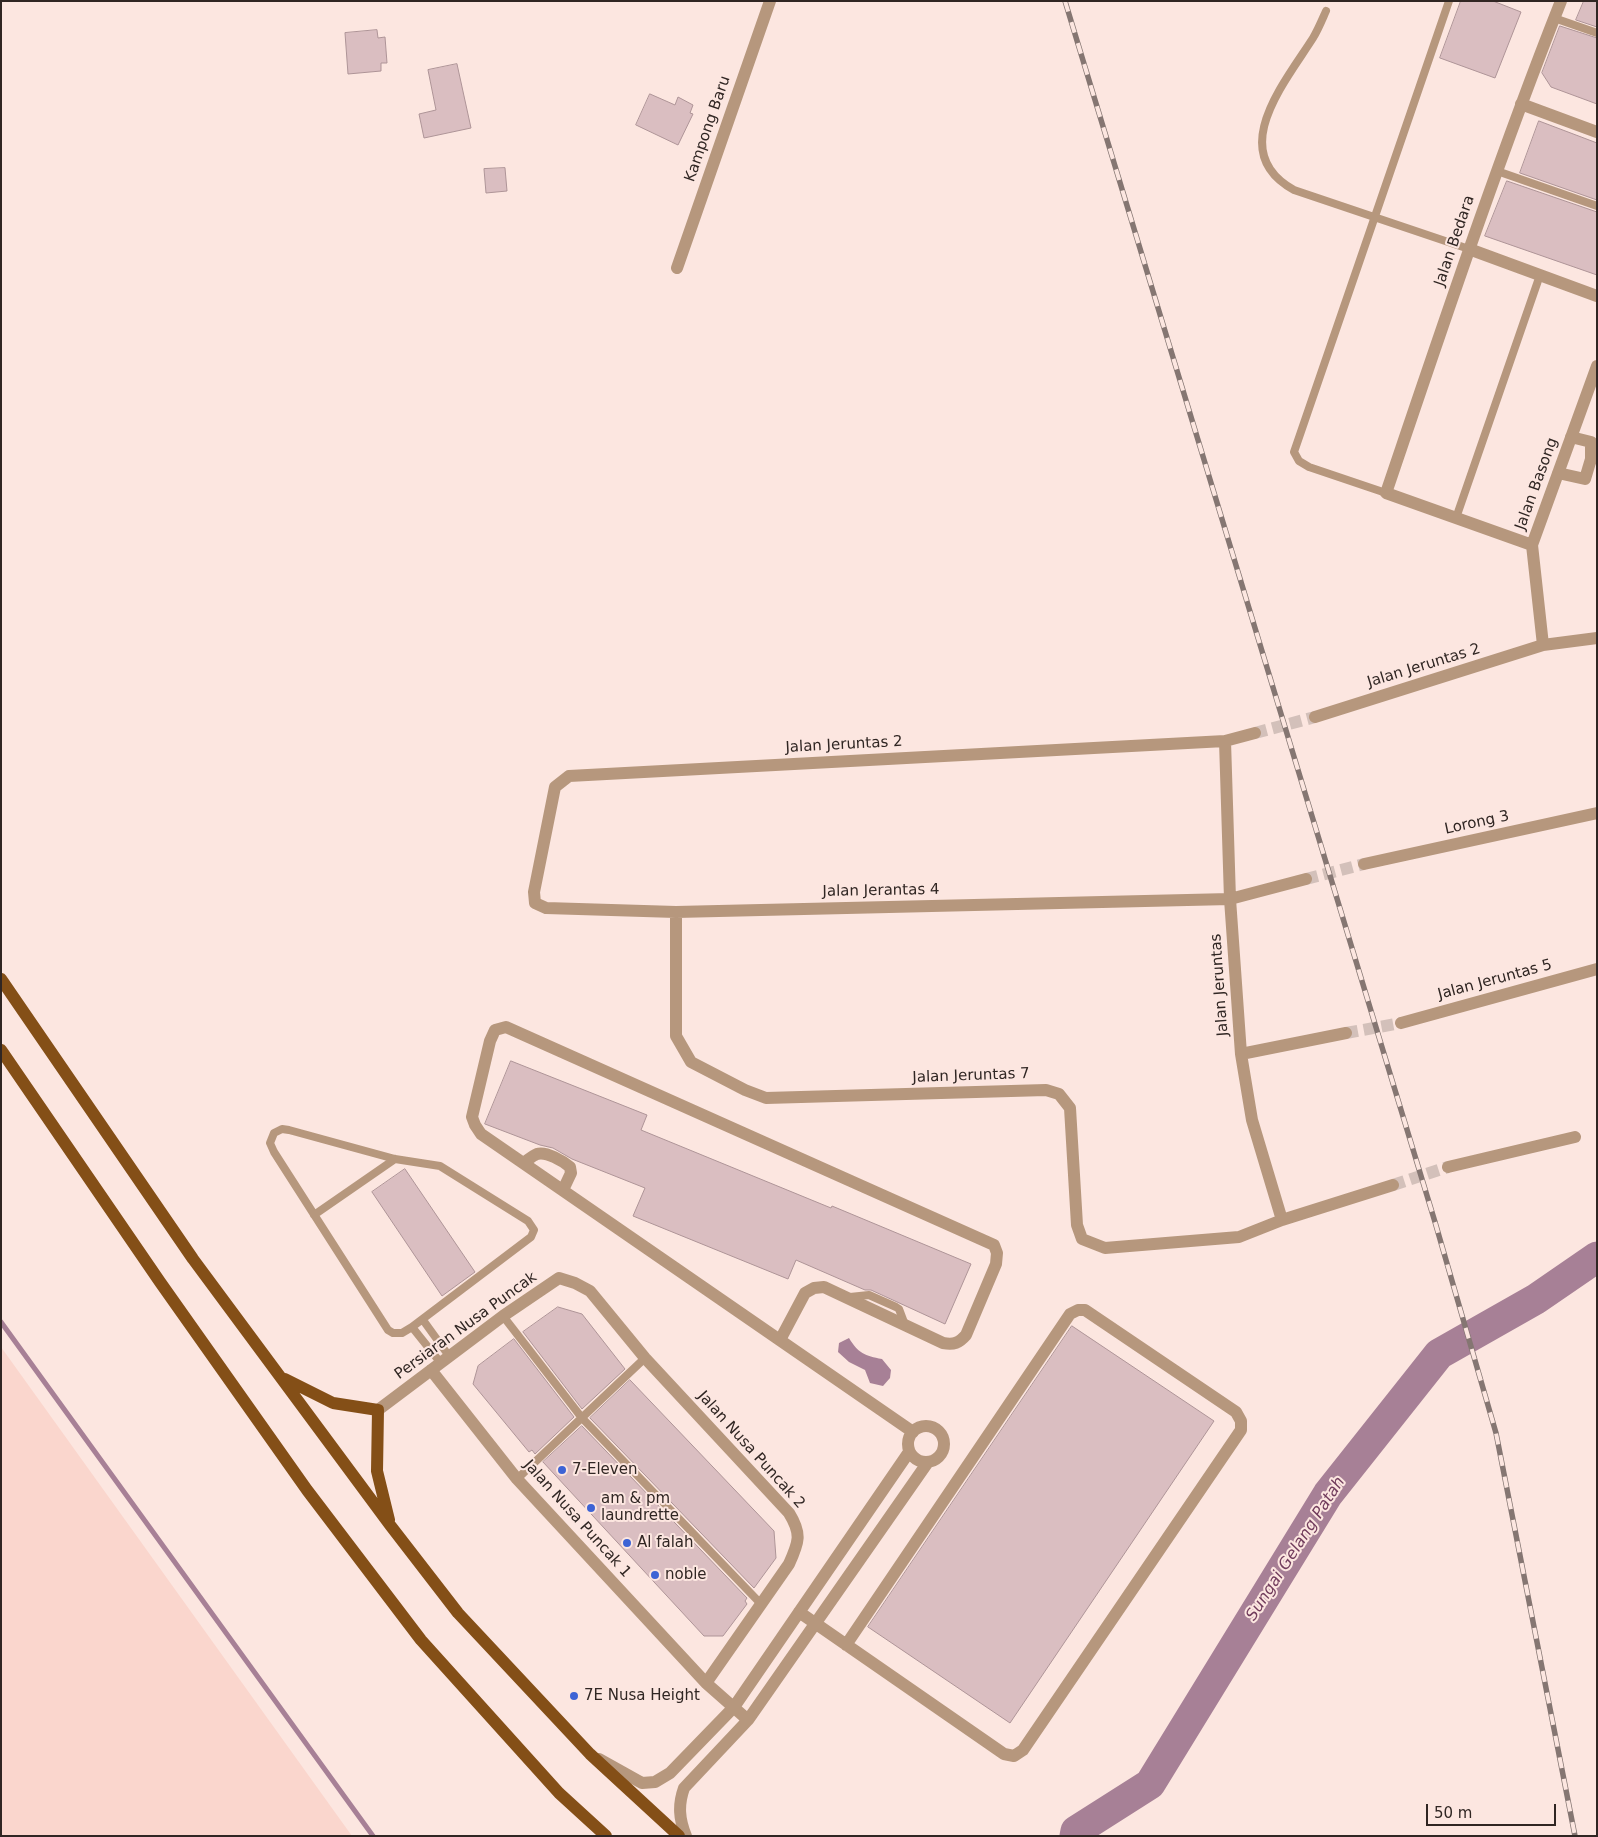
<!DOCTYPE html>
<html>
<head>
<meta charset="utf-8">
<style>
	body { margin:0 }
	#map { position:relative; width:1598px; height:1837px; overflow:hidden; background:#fce6e0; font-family:"DejaVu Sans",sans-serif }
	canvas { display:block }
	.frame { position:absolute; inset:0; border:2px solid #302623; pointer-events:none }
	.scale { position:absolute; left:1426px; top:1804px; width:130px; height:22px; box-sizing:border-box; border:2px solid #302623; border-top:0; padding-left:6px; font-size:15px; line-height:18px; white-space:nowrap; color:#302623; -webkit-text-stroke:4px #fce6e0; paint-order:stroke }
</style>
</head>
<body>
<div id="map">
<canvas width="1598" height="1837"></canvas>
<div class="frame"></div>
<div class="scale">50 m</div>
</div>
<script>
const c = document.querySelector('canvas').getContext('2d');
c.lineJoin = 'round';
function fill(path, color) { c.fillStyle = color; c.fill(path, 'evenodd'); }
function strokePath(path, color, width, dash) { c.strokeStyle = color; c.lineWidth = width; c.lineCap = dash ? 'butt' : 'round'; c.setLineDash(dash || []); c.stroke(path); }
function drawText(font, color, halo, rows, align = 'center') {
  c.font = font + ' "DejaVu Sans",sans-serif'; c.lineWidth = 4; c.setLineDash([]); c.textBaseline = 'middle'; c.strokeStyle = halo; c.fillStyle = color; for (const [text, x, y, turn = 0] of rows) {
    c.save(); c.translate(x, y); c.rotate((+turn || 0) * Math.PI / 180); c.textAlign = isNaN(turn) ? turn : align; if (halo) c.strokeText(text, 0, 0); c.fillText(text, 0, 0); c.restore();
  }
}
fill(new Path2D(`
	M1 1347 352 1836H1Z`), '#fad6cd');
fill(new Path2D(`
	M849 1338C858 1353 865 1356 882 1359L891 1370 890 1378 883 1386 870 1383 865 1370 849 1362 838 1352 839 1343Z`), '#a78096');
strokePath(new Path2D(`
	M1 1322 373 1836`), '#a78096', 5);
strokePath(new Path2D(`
	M1075 1836 1076 1831 1150 1784 1328 1494 1439 1354 1536 1299 1597 1257`), '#a78096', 31);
const building = new Path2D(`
	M1461 1H1493L1521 12 1495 78 1440 58Z
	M1584 1H1597V27L1576 20Z
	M1560 26 1597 38V104L1551 87 1542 73Z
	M377 30 378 38 385 37 387 63H381V71L348 74 345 33Z
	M457 64 471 128 424 138 419 114 436 110 428 70Z
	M650 94 675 105 678 97 693 105 690 113 693 114 678 145 636 125Z
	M1539 121 1597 143V200L1520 173Z
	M505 168 507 191 486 193 484 169Z
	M1507 181 1597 212V275L1485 236Z
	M511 1061 647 1115 641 1130 831 1208 832 1206 971 1264 945 1324 871 1290H865L796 1260 788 1279 633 1216 645 1188 572 1159 553 1148 540 1145 485 1124Z
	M405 1169 475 1272 442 1296 372 1192Z
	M558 1307 582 1314 625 1369 582 1409 523 1332Z
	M1072 1326 1214 1421 1010 1723 868 1627Z
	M514 1339 574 1417 535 1454 532 1450 529 1452 473 1384 478 1366Z
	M630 1380 774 1531 776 1558 754 1588 590 1418Z
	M582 1426 747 1598 745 1601 747 1604 723 1636H704L543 1462Z`);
fill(building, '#dabec1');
strokePath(building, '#ae9497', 1);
strokePath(new Path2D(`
	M1255 733 1315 717
	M1306 879 1364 864
	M1346 1033 1401 1023
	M1393 1185 1448 1167`), '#d3c0ba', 12, [12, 6]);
strokePath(new Path2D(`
	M1326 11C1322 20 1318 30 1313 38 1285 82 1225 152 1294 190L1469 249
	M1554 18 1597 33
	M1497 171 1597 206
	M1386 493 1309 467 1299 461 1294 452 1449 1
	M1456 518 1540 275
	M282 1129 289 1130 395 1159 440 1166 528 1221 534 1230 531 1237 412 1327 402 1333H393L388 1330 274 1152 270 1143 274 1133Z
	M314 1215 395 1159
	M850 1297 869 1295 896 1307 899 1309 905 1325
	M503 1316 582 1418 762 1605
	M423 1320 449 1356
	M412 1327 440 1362
	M517 1479 645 1358`), '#b6977d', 8);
strokePath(new Path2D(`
	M1521 104 1597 132
	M1469 249 1597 296
	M677 268 770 1
	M1571 437 1591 442V459L1597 458
	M1558 473 1585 479 1591 459
	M1532 545 1386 493C1442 328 1497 163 1561 1
	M1543 645 1532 545 1597 366
	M1315 717 1543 645 1597 638
	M1255 733 1225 741 569 776 555 787 534 892 535 903 546 908 676 912 1230 899 1306 879
	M1225 741 1230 899 1241 1054 1252 1120 1282 1220
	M1364 864 1597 813
	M676 912V1036L691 1062 745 1090 766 1098 1046 1090 1059 1094 1070 1108 1077 1225 1082 1239 1105 1248 1239 1237 1282 1220 1393 1185
	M1401 1023 1597 969
	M1241 1054 1346 1033
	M523 1163C528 1160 532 1156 537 1154 546 1151 563 1161 570 1167L571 1173 563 1190
	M1448 1167 1575 1137
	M780 1340 805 1293 814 1288 824 1287 943 1343C954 1345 959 1343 966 1335L996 1264 997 1253 994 1245 506 1027 495 1030 490 1041 472 1117 475 1125 481 1134 913 1432
	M431 1370 517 1479 706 1683 748 1720
	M378 1410 503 1316 559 1278 575 1283 590 1291 645 1358 789 1513C802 1534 799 1542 789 1564L706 1683
	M908 1444a18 18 0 1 1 36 0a18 18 0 1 1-36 0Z
	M799 1612 1004 1754 1014 1756 1023 1750 1241 1430V1421L1236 1412 1085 1310H1078L1070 1314 846 1645
	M599 1759 642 1783 655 1782 670 1773 734 1707 909 1452
	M686 1836C679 1819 678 1805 684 1788L748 1720 928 1462`), '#b6977d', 12);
strokePath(new Path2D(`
	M1 979 193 1259 390 1525 458 1613 590 1754 679 1836
	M1 1050 160 1282 307 1490 421 1640 559 1793 606 1836
	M285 1379 333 1403 378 1410 377 1471 389 1520`), '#844f17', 12);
const rail = new Path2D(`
	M1065 1 1435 1222 1496 1433 1575 1836`);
strokePath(rail, '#857672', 5.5);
strokePath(rail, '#fce6e0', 4, [11]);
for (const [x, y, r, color] of [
	[562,1470,5,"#3d63d5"],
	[591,1508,5,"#3d63d5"],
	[627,1543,5,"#3d63d5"],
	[655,1575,5,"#3d63d5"],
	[574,1696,5,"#3d63d5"]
]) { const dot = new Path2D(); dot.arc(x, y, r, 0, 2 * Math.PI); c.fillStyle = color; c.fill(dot); strokePath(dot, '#fce6e0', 2); }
drawText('15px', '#302623', '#fce6e0', [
	["Kampong Baru",708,129,-71],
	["Jalan Bedara",1455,241,-71],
	["Jalan Basong",1537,484,-70],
	["Jalan Jeruntas 2",1424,666,-17],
	["Jalan Jeruntas 2",844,745,-3],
	["Lorong 3",1477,823,-12],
	["Jalan Jerantas 4",881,891,-1],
	["Jalan Jeruntas 5",1495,980,-15],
	["Jalan Jeruntas",1220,985,-94],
	["Jalan Jeruntas 7",971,1076,-2],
	["Persiaran Nusa Puncak",466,1326,-36],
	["Jalan Nusa Puncak 2",751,1450,48],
	["Jalan Nusa Puncak 1",577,1519,48]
]);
drawText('15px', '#302623', '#fce6e0', [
	["7-Eleven",572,1470],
	["am & pm",601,1499],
	["laundrette",601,1516],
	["Al falah",637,1543],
	["noble",665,1575],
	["7E Nusa Height",584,1696]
], 'left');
drawText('italic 16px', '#723d5d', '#fce6e0', [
	["Sungai Gelang Patah",1296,1549,-57]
]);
</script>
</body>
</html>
